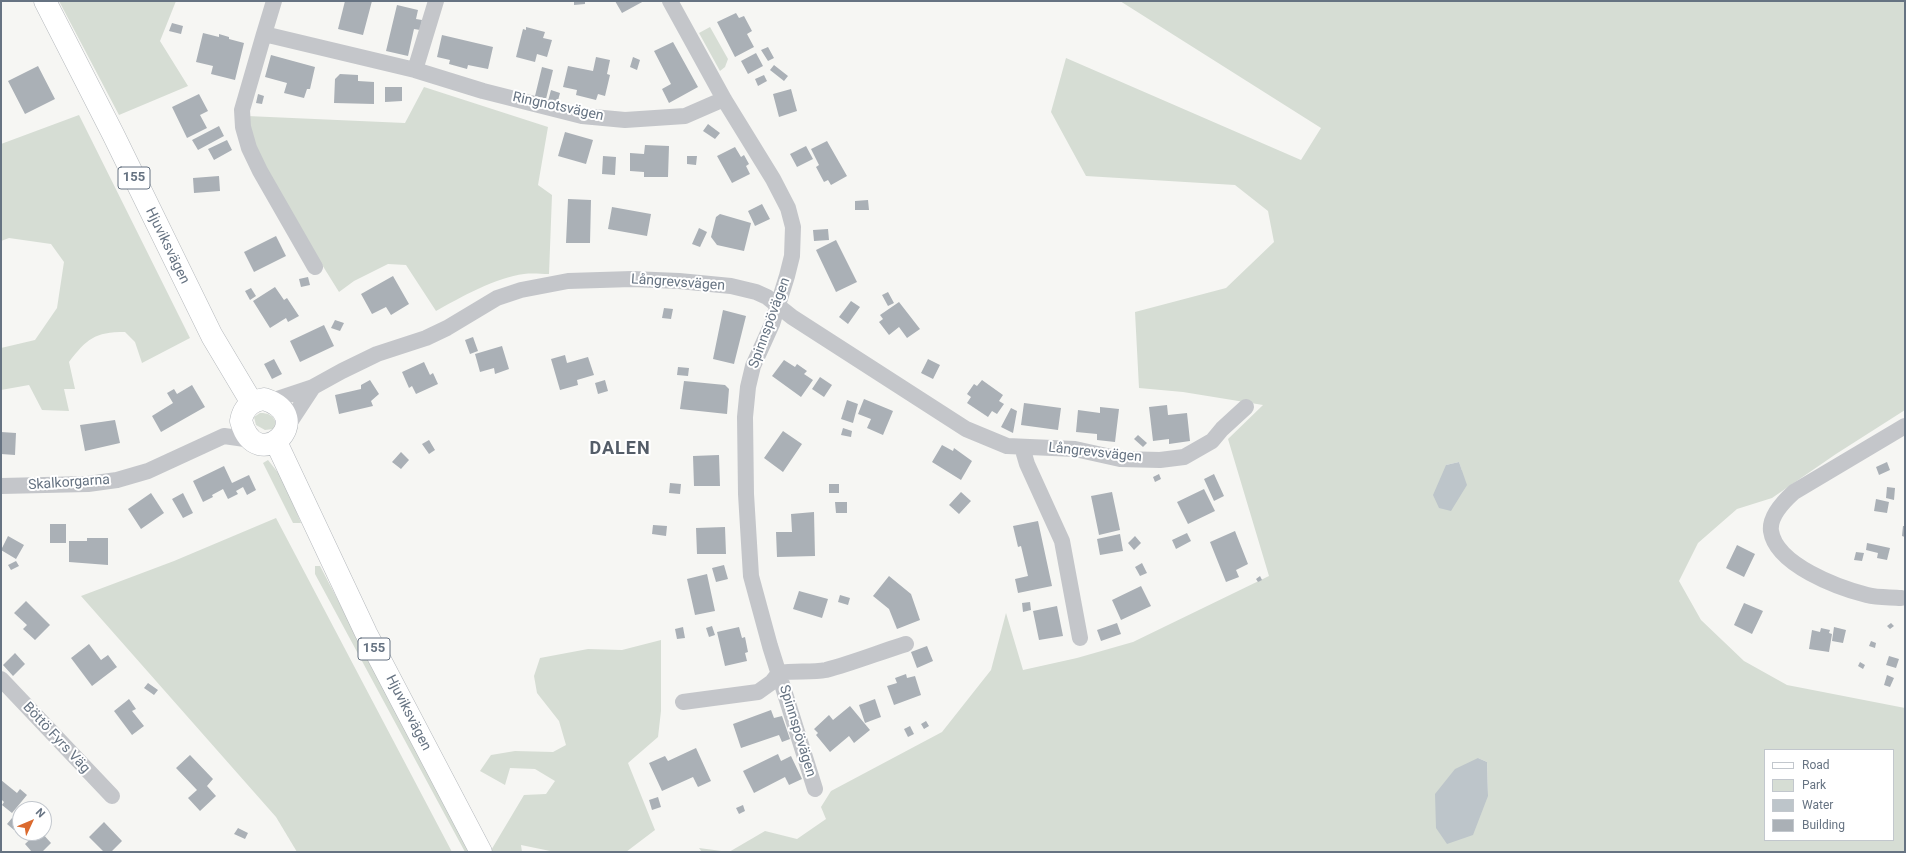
<!DOCTYPE html>
<html>
<head>
<meta charset="utf-8">
<style>
	body { margin:0 }
	#map { position:relative; width:1906px; height:853px; overflow:hidden; background:#f6f6f3; font-family:Roboto,sans-serif }
	canvas { display:block }
	.frame { position:absolute; inset:0; border:2px solid #667382; pointer-events:none }
	.legend { position:absolute; left:1764px; top:749px; width:130px; height:92px; box-sizing:border-box; background:#fff; border:1px solid #c2c7cd; margin:0; padding:5px 7px; list-style:none; font-size:12px; color:#667382 }
	.legend li { display:flex; align-items:center; gap:8px; height:20px }
	.legend b { width:20px; border:1px solid #c2c7cd }
	.north { position:absolute; left:12px; top:801px; width:40px; height:40px; box-sizing:border-box; background:#fff; border:1px solid #c2c7cd; border-radius:50%; rotate:46deg; font-size:11px; font-weight:700; line-height:16px; text-align:center; color:#667382 }
	.north::after { content:''; display:block; margin:auto; width:14px; height:18px; background:#db6a2e; clip-path:polygon(50% 0,100% 100%,50% 72%,0 100%) }
</style>
</head>
<body>
<div id="map">
<canvas width="1906" height="853"></canvas>
<div class="frame"></div>
<ul class="legend">
<li><b style="height:5px;background:#fff"></b>Road</li>
<li><b style="height:11px;background:#d6ddd4"></b>Park</li>
<li><b style="height:11px;background:#bdc5ca"></b>Water</li>
<li><b style="height:11px;background:#aab0b6"></b>Building</li>
</ul>
<div class="north">N</div>
</div>
<script>
const c = document.querySelector('canvas').getContext('2d');
c.lineJoin = 'round';
function fill(path, color) { c.fillStyle = color; c.fill(path, 'evenodd'); }
function strokePath(path, color, width, dash) { c.strokeStyle = color; c.lineWidth = width; c.lineCap = dash ? 'butt' : 'round'; c.setLineDash(dash || []); c.stroke(path); }
function drawText(font, color, halo, rows, align = 'center') {
  c.font = font + ' Roboto,sans-serif'; c.lineWidth = 4; c.setLineDash([]); c.textBaseline = 'middle'; c.strokeStyle = halo; c.fillStyle = color; for (const [text, x, y, turn = 0] of rows) {
    c.save(); c.translate(x, y); c.rotate((+turn || 0) * Math.PI / 180); c.textAlign = isNaN(turn) ? turn : align; if (halo) c.strokeText(text, 0, 0); c.fillText(text, 0, 0); c.restore();
  }
}
fill(new Path2D(`
	M59 1H176L160 41 188 86 119 115Z
	M1120 1H1905V410L1836 454 1772 498 1737 509 1698 543 1679 581 1701 620 1744 661 1787 685 1905 708V852H702L699 848 729 852 765 831 797 839 826 819 821 807 831 791 942 732 991 670 1006 613 1023 670 1077 658 1133 642 1269 576 1228 439 1263 405 1183 392 1139 388 1135 312 1226 288 1274 242 1268 211 1235 185 1086 176 1051 112 1066 58 1301 160 1321 128ZM1459 462 1462 471 1446 465ZM1765 750H1893V840H1765ZM1478 758 1487 762 1488 796Z
	M710 27 728 59 725 67 720 71 699 33Z
	M424 87 548 127 538 185 552 195 549 274C541 274 532 273 524 274 497 277 459 298 436 311L406 265 388 264 354 281 339 292 311 247 248 135 247 116 405 123Z
	M79 115 190 338 142 363 135 342 125 332C94 332 87 339 69 362L75 389H64L69 411 42 410 29 385 1 390V348L35 340 57 308 64 262 51 244 9 238 1 241V144Z
	M260 413C268 413 274 415 276 424L273 429 265 430 256 425 254 417Z
	M268 460 283 479 301 523H293L263 463Z
	M276 518 452 852H297L276 817 81 596 174 561Z
	M315 566H320L470 852H465L315 574Z
	M661 640V711L658 737 628 763 655 830 626 852H555L521 845 522 852H490L524 795 546 794 555 781 535 769 510 768 505 785 480 771 491 755 515 751 553 752 566 745 559 721 537 693 534 676 540 658 588 649 622 650Z`), '#d6ddd4');
fill(new Path2D(`
	M1459 462 1467 485 1451 511 1439 508 1433 495 1446 465Z
	M1478 758 1487 762 1488 796 1473 835 1447 844 1436 828 1435 794 1455 769Z`), '#bdc5ca');
fill(new Path2D(`
	M345 1H372L363 35 338 29Z
	M574 1H585V4L574 5Z
	M615 1H644L622 13Z
	M397 5 418 10 416 19 422 20 420 30 414 29 408 56 386 51Z
	M736 13 739 18 744 16 752 31 747 34 754 47 735 57 717 22Z
	M172 23 183 26 181 34 169 31Z
	M526 27 545 32 543 38 552 40 547 57 537 54 535 62 516 57 523 29 526 30Z
	M203 33 219 37V34L229 37V39L244 43 235 80 211 74 213 66 196 62Z
	M442 35 493 47 488 69 468 65 467 69 449 64 450 60 437 57Z
	M673 42 698 87 669 103 662 89 671 84 654 51Z
	M768 47 774 58 768 61 761 50Z
	M756 53 763 66 748 74 741 61Z
	M271 55 315 67 310 89H307L304 98 284 93 287 83 265 77Z
	M596 57 610 60 607 74 610 75 605 96 598 94 596 100 576 95 577 90 563 87 568 66 593 71Z
	M633 57 640 60 637 70 630 67Z
	M774 65 788 76 784 81 770 70Z
	M38 66 55 99 25 114 8 81Z
	M542 67 553 70 546 99 535 96Z
	M340 74 358 75V81L374 82V104L334 103 335 79Z
	M764 75 767 81 758 86 755 79Z
	M385 87H402V101L385 102Z
	M791 89 797 111 779 117 773 94Z
	M551 90 560 93 557 104 548 101Z
	M199 94 208 111 200 115 207 128 187 138 172 107Z
	M258 94 264 96 262 104 256 103Z
	M708 124 720 133 715 139 703 131Z
	M219 126 224 136 198 150 192 140Z
	M565 132 593 140 586 164 558 156Z
	M227 140 232 150 214 160 208 149Z
	M827 141 847 176 831 185 828 180 824 182 816 167 819 165 811 149Z
	M645 145 669 146 668 177H644V172L630 171V153L644 154Z
	M806 146 813 159 797 167 790 154Z
	M735 147 741 157 744 155 749 164 746 166 750 174 732 183 717 156Z
	M603 156 616 157 615 175 602 174Z
	M687 156H697L696 165 687 164Z
	M219 176 220 191 194 193 193 178Z
	M568 199 591 200 590 243H566Z
	M868 200 869 210H855V201Z
	M762 204 770 219 755 226 748 211Z
	M612 207 651 214 647 236 608 229Z
	M720 214 751 223 744 251 717 245 711 237 716 217Z
	M699 228 707 232 700 247 692 244Z
	M828 229 829 240 814 241 813 230Z
	M276 236 286 256 254 272 244 252Z
	M836 240 857 282 836 292 816 250Z
	M393 276 409 304 391 315 386 307 372 314 361 294Z
	M308 277 310 285 301 287 299 279Z
	M275 287 284 300 287 298 299 316 288 322 286 318 270 328 253 301Z
	M251 288 256 296 250 300 245 291Z
	M888 292 894 303 888 306 882 295Z
	M851 301 860 307 848 324 839 317Z
	M899 302 920 329 907 338 899 327 889 335 879 322 883 319 880 315Z
	M664 308 673 309 671 319 662 318Z
	M723 310 746 316 734 364 713 359Z
	M335 320 344 323 340 331 331 328Z
	M324 325 334 346 300 362 290 341Z
	M473 337 478 351 470 354 465 340Z
	M502 346 509 369 495 374 494 368 480 372 475 354Z
	M565 355 567 363 588 357 594 375 577 380 578 385 560 390 551 359Z
	M274 359 282 374 272 379 264 364Z
	M928 359 940 365 933 379 921 373Z
	M784 360 795 367 797 364 807 371 804 374 813 380 801 397 772 376Z
	M424 362 430 375 433 373 438 384 416 394 412 386 409 388 402 372Z
	M678 367 689 368 688 376 677 375Z
	M820 377 832 385 824 397 812 389Z
	M370 380 379 394 371 401 373 406 339 414 335 395 361 389V385Z
	M605 380 608 391 598 394 595 383Z
	M982 380 1003 395 999 401 1004 404 997 414 992 411 988 417 967 403 971 397 967 394 974 384 977 386Z
	M684 381 725 385 729 389 727 414 680 409Z
	M192 385 205 407 161 432 152 416 173 403 167 393 174 389 177 394Z
	M864 399 893 411 883 435 867 428 871 419 858 414Z
	M847 400 858 404 853 423 841 419Z
	M1024 403 1061 408 1058 430 1021 425Z
	M1167 405 1168 415 1187 413 1190 441 1169 444V439L1153 441 1149 407Z
	M1100 407 1119 409 1115 442 1097 440V434L1076 432 1078 410 1100 413Z
	M1011 408 1017 411 1013 433 1001 427Z
	M115 420 120 443 85 451 80 425Z
	M843 428 852 431 851 437 841 435Z
	M783 431 802 444 783 472 764 458Z
	M1 432 16 433 15 455 1 454Z
	M1138 435 1147 443 1143 447 1134 439Z
	M429 440 435 450 429 454 422 444Z
	M942 445 953 451 954 448 972 461 961 480 932 462Z
	M401 452 409 460 401 469 392 462Z
	M719 455 720 486H694L693 456Z
	M1887 462 1890 470 1879 475 1876 467Z
	M224 466 232 483 249 475 256 490 247 495 243 487 236 491 238 494 228 499 223 489 212 495 213 497 203 502 193 481Z
	M1159 474 1161 479 1155 482 1153 477Z
	M1214 474 1224 496 1214 501 1204 479Z
	M670 483 681 484 680 494 669 493Z
	M829 484H839V493H829Z
	M1887 487 1895 488 1894 500 1886 498Z
	M1204 489 1215 511 1188 524 1177 502Z
	M961 492 971 501 959 514 949 505Z
	M1112 492 1120 530 1099 535 1091 496Z
	M151 493 164 513 141 529 128 509Z
	M183 493 193 513 183 518 172 499Z
	M1876 499 1889 502 1887 513 1874 511Z
	M835 502H847V513H836Z
	M814 512 815 556 777 557 776 532H792L791 514Z
	M1038 521 1052 586 1018 593 1015 579 1028 576 1021 546 1018 547 1013 526Z
	M50 524H66V543H50Z
	M653 525 667 526 666 536 652 534Z
	M1903 526H1905V537L1902 536Z
	M725 527 726 554H697L696 528Z
	M1235 531 1248 564 1236 570 1239 577 1226 582 1210 542Z
	M1187 533 1191 541 1176 549 1172 540Z
	M1120 534 1123 551 1100 555 1097 539Z
	M8 536 24 545 16 559 1 550Z
	M1135 536 1141 543 1134 550 1128 543Z
	M87 538H108V565L69 562V541H87Z
	M1867 543 1890 548 1887 560 1877 558 1878 553 1866 550Z
	M1737 545 1755 554 1744 577 1726 568Z
	M1856 552 1864 553 1862 561 1854 560Z
	M16 561 19 566 11 570 8 565Z
	M1142 563 1147 573 1140 576 1135 567Z
	M724 565 728 579 716 582 712 568Z
	M707 574 715 611 695 615 687 579Z
	M889 576 911 594 920 620 897 629 889 609 873 596Z
	M1260 576 1262 580 1258 582 1256 579Z
	M1141 586 1151 606 1121 620 1112 600Z
	M799 591 828 599 822 618 793 609Z
	M840 595 850 598 848 605 838 602Z
	M26 601 50 625 35 640 23 629 27 625 14 613Z
	M1030 602 1031 610 1023 612 1022 603Z
	M1744 603 1763 611 1752 634 1734 625Z
	M1057 606 1063 636 1039 640 1033 611Z
	M1117 623 1121 634 1101 641 1097 630Z
	M1891 623 1894 626 1890 629 1887 626Z
	M712 626 715 635 709 637 706 628Z
	M683 627 685 638 677 639 675 629Z
	M739 627 742 638 745 637 748 652 745 653 747 661 725 666 717 632Z
	M1834 627 1846 630 1843 643 1832 641Z
	M1821 628 1830 630 1829 633 1832 634 1829 652 1809 649 1812 630 1820 632Z
	M1871 641 1876 643 1875 648 1869 646Z
	M89 644 101 660 108 655 117 667 92 686 71 658Z
	M927 646 933 661 917 668 911 652Z
	M15 653 25 664 13 676 3 665Z
	M1889 656 1899 659 1896 668 1886 665Z
	M1860 662 1865 665 1863 669 1858 666Z
	M906 674 907 678 915 676 921 695 894 705 887 686 897 683 895 678Z
	M1887 675 1894 678 1890 687 1884 685Z
	M148 683 158 690 154 695 144 688Z
	M129 699 136 709 132 711 144 726 132 735 114 711Z
	M875 699 881 717 865 723 859 705Z
	M850 706 870 730 854 743 849 736 830 752 816 735 818 733 814 729 829 715 833 720Z
	M771 710 774 718 782 716 790 739 782 742 779 735 741 748 733 724Z
	M926 721 929 726 924 729 921 724Z
	M910 726 914 734 908 737 904 729Z
	M696 748 711 781 698 787 693 777 662 791 649 763 665 756 668 761Z
	M778 754 781 761 791 756 802 779 789 785 785 777 754 793 743 771Z
	M190 755 213 779 207 786 216 796 200 811 188 798 197 790 176 768Z
	M1 780 17 793 20 789 27 795 12 813 2 805 4 802 1 799Z
	M658 797 661 807 652 810 649 800Z
	M36 803 41 809H30Z
	M743 805 745 811 739 814 736 808Z
	M44 812 48 816 44 820Z
	M12 818 19 825 14 830 7 824Z
	M104 822 122 841 111 852H104L89 837Z
	M238 828 248 833 245 839 234 834Z
	M37 833H42L51 843 42 852H32L25 844Z`), '#aab0b6');
const primary = new Path2D(`
	M45 1 113 134 212 336 252 403
	M264 399C320 417 257 478 241 421 243 408 251 401 264 399Z
	M276 442 366 633 481 852`);
strokePath(primary, '#b4b8bc', 23);
strokePath(new Path2D(`
	M670 1 725 101 773 179 788 208 793 227 792 256 787 276 772 324 753 366 748 387 745 417 746 494 751 576 770 646 815 789
	M264 34 274 1
	M415 70 436 1
	M315 267 260 171 249 148 243 127 242 110 264 34 415 70 483 91 582 116 625 120 685 116 724 99
	M271 401 313 387 342 371 377 354 426 338 447 328 497 298 521 290 568 281 632 279 679 281 731 286 756 292 767 297 792 317 966 429 1007 446 1075 449 1120 459 1160 460 1184 457 1212 441 1222 429 1246 407
	M286 428 313 387
	M1022 447 1027 464 1062 541 1080 638
	M1 486 88 484 117 480 148 471 224 436 252 440
	M1901 598C1890 597 1878 598 1867 595 1839 588 1776 565 1771 531 1769 516 1784 501 1794 492L1905 426
	M1 679 112 796
	M683 702 758 692 772 682 779 673C795 670 810 673 826 670 853 663 880 652 906 644`), '#c4c6ca', 16);
strokePath(primary, '#fff', 22);
for (const [x, y, w] of [
	[134,178,32],
	[374,649,32]
]) { const box = new Path2D(); box.roundRect(x - w / 2, y - 11, w, 22, 3); c.fillStyle = '#fff'; c.fill(box); strokePath(box, '#667382', 1); }
drawText('bold 13px', '#667382', null, [
	["155",134,178],
	["155",374,649]
]);
drawText('14px', '#667382', '#fff', [
	["Ringnotsvägen",558,107,12],
	["Hjuviksvägen",167,246,64],
	["Långrevsvägen",678,283,4],
	["Spinnspövägen",770,323,-70],
	["Långrevsvägen",1095,453,6],
	["Skalkorgarna",69,483,-4],
	["Hjuviksvägen",408,713,63],
	["Spinnspövägen",797,731,73],
	["Böttö Fyrs Väg",56,738,47]
]);
c.letterSpacing = '1px';
drawText('bold 18px', '#545d68', '#fff', [
	["DALEN",620,449]
]);
c.letterSpacing = '0px';
</script>
</body>
</html>
